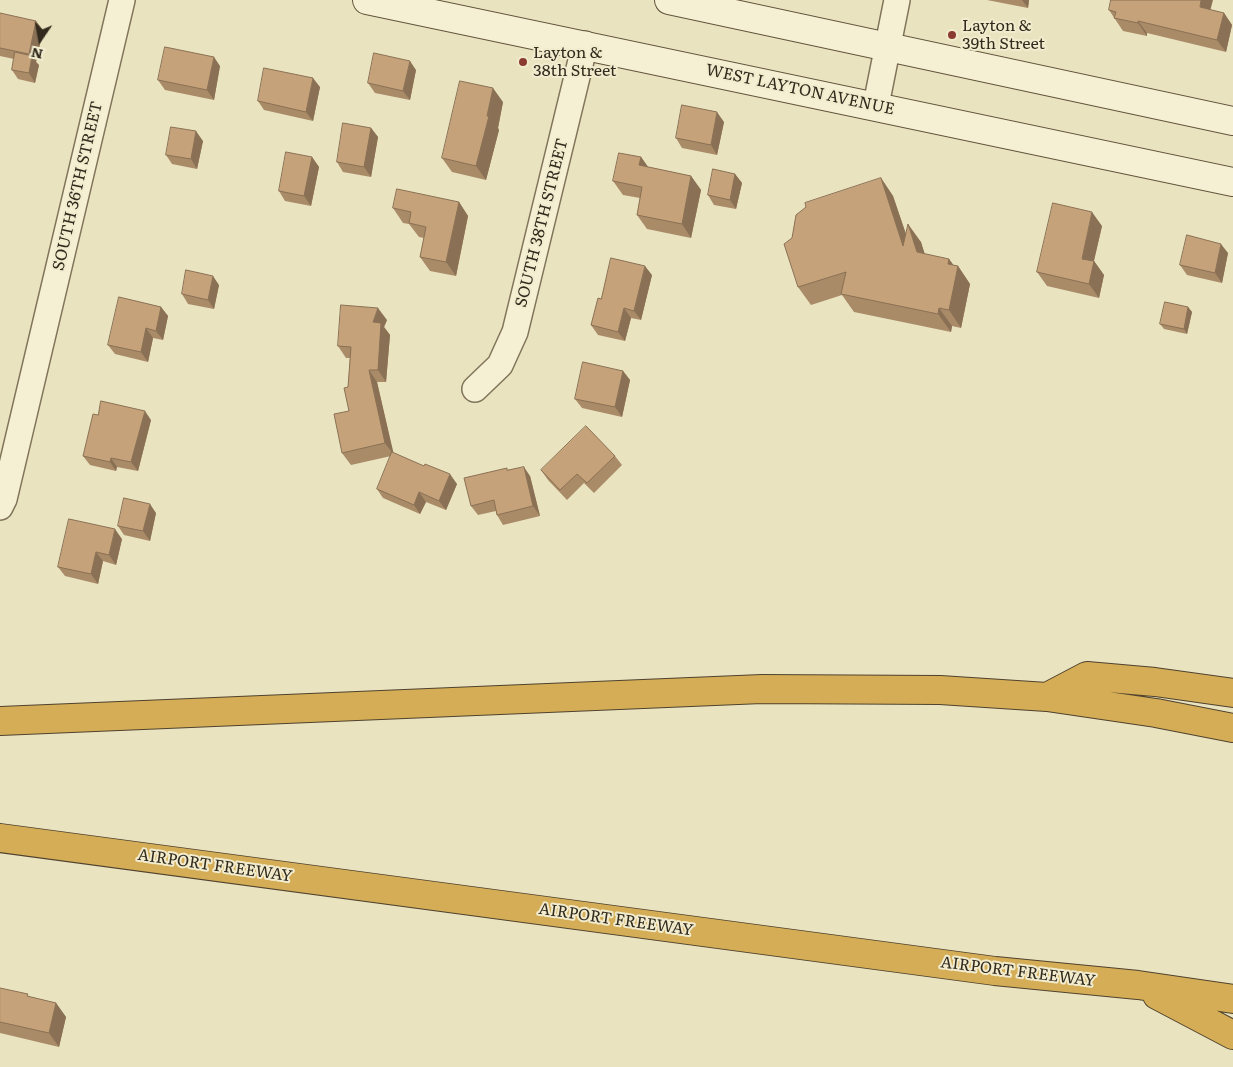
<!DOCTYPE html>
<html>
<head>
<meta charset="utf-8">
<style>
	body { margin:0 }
	#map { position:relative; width:1233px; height:1067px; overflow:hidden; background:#eae3c0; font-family:Literata,serif }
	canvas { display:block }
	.north { position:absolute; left:15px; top:15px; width:50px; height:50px; -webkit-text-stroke:4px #f2eccf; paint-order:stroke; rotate:192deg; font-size:14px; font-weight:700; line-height:20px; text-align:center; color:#322a1d }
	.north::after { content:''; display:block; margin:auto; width:18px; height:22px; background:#322a1d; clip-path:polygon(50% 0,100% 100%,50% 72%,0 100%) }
</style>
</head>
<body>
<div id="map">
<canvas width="1233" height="1067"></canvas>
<div class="north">N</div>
</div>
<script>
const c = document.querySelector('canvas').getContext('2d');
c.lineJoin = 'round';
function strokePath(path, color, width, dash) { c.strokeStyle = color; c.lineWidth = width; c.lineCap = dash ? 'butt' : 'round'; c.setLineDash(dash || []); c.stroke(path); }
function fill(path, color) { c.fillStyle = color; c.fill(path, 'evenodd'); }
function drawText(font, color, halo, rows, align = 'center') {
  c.font = font + ' Literata,serif'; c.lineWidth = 4; c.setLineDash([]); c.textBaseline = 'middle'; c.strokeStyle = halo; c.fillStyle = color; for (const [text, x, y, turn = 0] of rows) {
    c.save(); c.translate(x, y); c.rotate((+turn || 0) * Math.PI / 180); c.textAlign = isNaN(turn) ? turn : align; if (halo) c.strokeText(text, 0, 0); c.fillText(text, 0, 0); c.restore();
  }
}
const street = new Path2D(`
	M876 105 897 0
	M475 389 500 365 515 332 585 44
	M0 507 4 499 122 0`);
const secondary = new Path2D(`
	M367 0 1233 182
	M669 0 1233 121`);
const highway = new Path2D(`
	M1047 697 1087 676 1155 682 1233 693
	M0 721 762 689 940 690 1047 697 1156 713 1233 728
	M0 838 995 971 1138 985 1233 999
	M1157 995 1233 1035`);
strokePath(street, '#81745a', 28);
strokePath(secondary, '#63553d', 30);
strokePath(highway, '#4f422e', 30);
strokePath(street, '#f5efd3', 25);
strokePath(secondary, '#f5efd3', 28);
strokePath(highway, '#d4ad56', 28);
fill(new Path2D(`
	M987 0H1029L1028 8Z
	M1109 10H1211L1224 13 1232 25 1226 52 1147 33V36L1123 31Z
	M0 13 43 30 36 62 39 65 35 83 18 79 12 70 14 59 0 56Z
	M220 66 214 100 165 90 158 80Z
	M416 70 410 100 375 93 368 83Z
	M320 87 313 121 264 110 258 101Z
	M503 102 498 128 499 130 486 180 452 172 442 158Z
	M724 122 717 155 682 148 676 138Z
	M371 128 378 137 371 177 343 172 337 162Z
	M203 141 197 169 172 164 166 155Z
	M312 157 319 167 311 206 285 201 279 191Z
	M641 157 648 167 691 176 701 190 691 238 647 229 637 215 640 198 623 195 613 181Z
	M735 174 742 183 736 209 714 205 708 195Z
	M881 178 893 196 906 234 921 242 924 254 949 259 954 266H958L970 284 961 328 952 326 951 332 854 312 842 295 811 305 798 287Z
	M459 202 468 216 456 276 430 271 420 257 424 238 419 237 409 224 403 223 393 208Z
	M1102 226 1094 261 1104 275 1099 298 1047 286 1037 272Z
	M1228 253 1222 283 1187 275 1180 265Z
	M652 275 641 320 631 318 625 341 598 335 591 325 601 299Z
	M219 285 214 309 188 304 182 294Z
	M161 307 168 316 163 340 153 338 148 362 115 354 108 345Z
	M1188 307 1192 312 1187 334 1164 329 1160 324Z
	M387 320 384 327 390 335 386 382H377L393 453 457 484 446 510 426 502 420 514 383 498 377 489 391 456 351 465 342 453 349 411 348 387 350 358H346L338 346Z
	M623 371 630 380 622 417 582 408 575 399Z
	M98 415 151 420 138 471 117 467 116 471 90 465 83 456Z
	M615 456 622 465 594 493 584 483 567 500 548 480 541 470Z
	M508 470 530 476 540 516 503 525 497 515 496 511 478 515 471 506Z
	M156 513 150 541 124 535 118 526Z
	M122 539 116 565 103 561 98 584 65 576 58 567Z
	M0 988 30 997 56 1003 66 1017 59 1047 0 1033Z`), '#a98b68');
fill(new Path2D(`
	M1022 0H1029L1028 8Z
	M1201 0H1213L1208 19 1200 7Z
	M1224 13 1232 25 1226 52 1217 40Z
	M36 21 43 30 36 62 39 65 35 83 29 73 32 58 29 54Z
	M1138 21 1147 33V36L1138 23Z
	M214 57 220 66 214 100 207 90Z
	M410 61 416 70 410 100 403 91Z
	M313 78 320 87 313 121 306 112Z
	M493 88 503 102 498 128 499 130 486 180 476 166Z
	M717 112 724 122 717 155 711 145Z
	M371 128 378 137 371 177 364 167Z
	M196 131 203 141 197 169 191 159Z
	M312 157 319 167 311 206 304 196Z
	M641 157 651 171 639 165Z
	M735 174 742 183 736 209 730 200Z
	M691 176 701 190 691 238 682 224Z
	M881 178 893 196 916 264 903 246Z
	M459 202 468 216 456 276 446 262Z
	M1092 212 1102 226 1091 273 1082 259Z
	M908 224 921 242 930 270 917 252Z
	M1221 244 1228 253 1222 283 1215 273Z
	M949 259 957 270 958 266 970 284 961 328 949 310 948 264Z
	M1094 261 1104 275 1099 298 1089 284Z
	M645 266 652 275 641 320 634 311Z
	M213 276 219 285 214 309 208 300Z
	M161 307 168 316 163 340 156 331Z
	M1188 307 1192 312 1187 334 1184 329Z
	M378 308 387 320 384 327 390 335 386 382 378 370 373 322Z
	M624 308 631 318 625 341 618 332Z
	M939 308 952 326 951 332 938 314Z
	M146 328 153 338 148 362 141 352Z
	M369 370 377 382 394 455 385 443Z
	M623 371 630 380 622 417 615 407Z
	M145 411 151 420 138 471 131 462Z
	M111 458 117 467 116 471 110 462Z
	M524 467 530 476 540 516 533 506Z
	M450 474 457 484 446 510 439 501Z
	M419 492 426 502 420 514 414 505Z
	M150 504 156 513 150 541 143 531Z
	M115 529 122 539 116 565 109 555Z
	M96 552 103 561 98 584 91 574Z
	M56 1003 66 1017 59 1047 49 1033Z`), '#8a7155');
const building = new Path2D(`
	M1111 0H1201L1200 7 1224 13 1217 40 1138 21V23L1114 18 1116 12 1109 10Z
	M0 13 36 21 29 54 0 48Z
	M165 47 214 57 207 90 158 80Z
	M15 52 32 56 29 73 12 70Z
	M374 53 410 61 403 91 368 83Z
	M264 68 313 78 306 112 258 101Z
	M460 81 493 88 487 116H489L476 166 442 158Z
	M682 105 717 112 711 145 676 138Z
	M343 123 371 128 364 167 337 162Z
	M171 127 196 131 191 159 166 155Z
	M286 152 312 157 304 196 279 191Z
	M619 153 641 157 639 165 691 176 682 224 637 215 642 187 613 181Z
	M713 169 735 174 730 200 708 195Z
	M881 178 903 246 908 224 917 252 949 259 948 264 958 266 949 310 939 308 938 314 841 294 846 272 798 287 784 244 792 238 796 215 806 207 805 203Z
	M397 189 459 202 446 262 420 257 426 227 409 223 411 212 393 208Z
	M1053 203 1092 212 1082 259 1094 261 1089 284 1037 272Z
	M1187 235 1221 244 1215 273 1180 265Z
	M611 258 645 266 634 311 624 308 618 332 591 325 598 298 601 299Z
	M186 270 213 276 208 300 182 294Z
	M119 297 161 307 156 331 146 328 141 352 108 345Z
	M1165 302 1188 307 1184 329 1160 324Z
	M341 305 378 308 373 322 381 323 378 370H369L385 443 342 453 334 414 349 411 344 388 348 387 351 347 338 346Z
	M583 362 623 371 615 407 575 399Z
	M101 401 145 411 131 462 111 458 110 462 83 456 93 414 98 415Z
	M586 426 615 456 587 483 577 474 560 490 541 470Z
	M392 452 424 466 425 464 450 474 439 501 419 492 414 505 377 489Z
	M524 467 533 506 497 515 494 500 471 506 464 478 507 468V470Z
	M124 498 150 504 143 531 118 526Z
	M69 519 115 529 109 555 96 552 91 574 58 567Z
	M0 988 28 994 27 996 56 1003 49 1033 0 1022Z`);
fill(building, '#c5a279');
strokePath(building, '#8a7155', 1);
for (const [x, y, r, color] of [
	[952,35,5,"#8b3a2f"],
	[523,62,5,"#8b3a2f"]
]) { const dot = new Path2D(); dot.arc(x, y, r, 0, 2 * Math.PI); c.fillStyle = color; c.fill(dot); strokePath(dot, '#f2eccf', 2); }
drawText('16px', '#322a1d', '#f2eccf', [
	["Layton &",962,26],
	["39th Street",962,44],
	["Layton &",533,53],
	["38th Street",533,71]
], 'left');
drawText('16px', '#322a1d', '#f2eccf', [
	["WEST LAYTON AVENUE",800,90,12],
	["SOUTH 36TH STREET",78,186,-77],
	["SOUTH 38TH STREET",542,223,-76],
	["AIRPORT FREEWAY",215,866,8],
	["AIRPORT FREEWAY",616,920,8],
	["AIRPORT FREEWAY",1018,972,7]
]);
</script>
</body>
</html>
